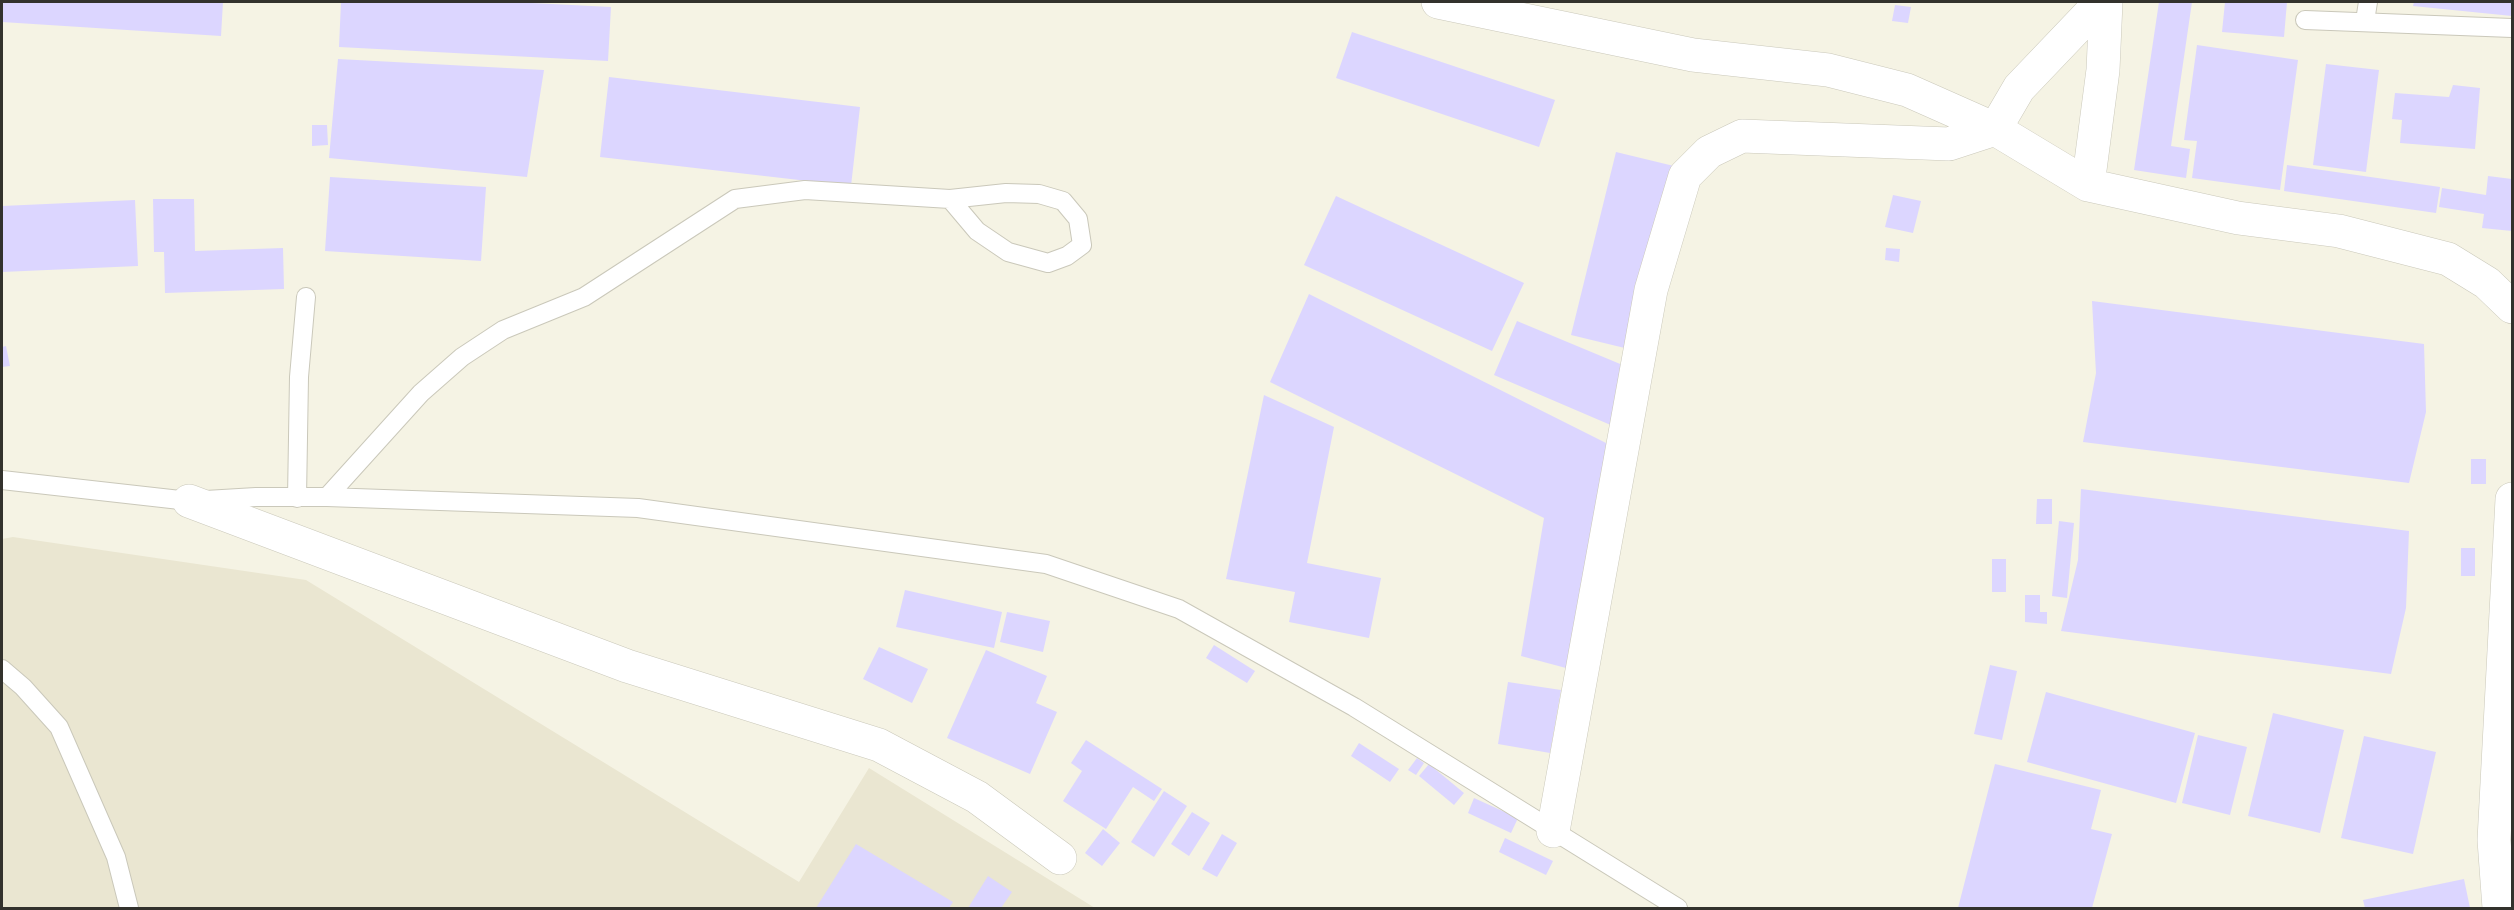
<!DOCTYPE html>
<html>
<head>
<meta charset="utf-8">
<style>
	body { margin:0 }
	#map { position:relative; width:2514px; height:910px; overflow:hidden; background:#f5f3e4; font-family:"PT Sans",sans-serif }
	canvas { display:block }
	.frame { position:absolute; inset:0; border:3px solid #33322d; pointer-events:none }
</style>
</head>
<body>
<div id="map">
<canvas width="2514" height="910"></canvas>
<div class="frame"></div>
</div>
<script>
const c = document.querySelector('canvas').getContext('2d');
c.lineJoin = 'round';
function fill(path, color) { c.fillStyle = color; c.fill(path, 'evenodd'); }
function strokePath(path, color, width, dash) { c.strokeStyle = color; c.lineWidth = width; c.lineCap = dash ? 'butt' : 'round'; c.setLineDash(dash || []); c.stroke(path); }
fill(new Path2D(`
	M13 537 306 580 799 882 869 768 1095 908H2V539Z`), '#eae6d1');
fill(new Path2D(`
	M2 2H223L221 36 2 22Z
	M341 2H512L611 7 608 61 339 47Z
	M2159 2H2192L2171 146 2190 149 2186 178 2134 170Z
	M2225 2H2287L2284 37 2222 32Z
	M2414 2H2512V16L2413 6Z
	M1895 5 1911 7 1908 23 1892 21Z
	M1352 32 1555 100 1539 147 1336 78Z
	M2197 45 2298 60 2280 190 2192 178 2197 141 2184 140Z
	M338 59 544 70 527 177 329 158Z
	M2326 64 2379 70 2366 172 2313 165Z
	M609 77 860 107 851 186 600 157Z
	M2453 85 2480 88 2475 149 2400 143 2402 120 2392 119 2395 93 2449 97Z
	M312 125H327L328 145 312 146Z
	M1616 152 1678 167 1633 350 1571 335Z
	M2287 165 2440 187 2436 213 2284 191Z
	M2488 176 2512 179V231L2482 228 2484 214 2439 207 2442 188 2486 195Z
	M330 177 486 187 481 261 325 251Z
	M1893 195 1921 201 1913 233 1885 227Z
	M1336 196 1524 283 1492 351 1304 265Z
	M153 199H194L195 251 283 248 284 289 165 293 164 252H154Z
	M135 200 138 266 2 272V206Z
	M1886 248 1900 249 1899 262 1885 260Z
	M1309 294 1618 449 1566 668 1521 656 1544 518 1270 382Z
	M2092 301 2424 344 2426 412 2409 483 2083 442 2096 373Z
	M1517 321 1637 371 1613 426 1494 375Z
	M6 346 10 366 2 367V347Z
	M1264 395 1334 427 1307 563 1381 578 1369 638 1289 622 1295 592 1226 579Z
	M2471 459H2486V484H2471Z
	M2081 489 2409 531 2406 608 2391 674 2061 631 2078 560Z
	M2037 499H2052V524H2036Z
	M2059 521 2074 523 2067 598 2052 596Z
	M2461 548H2475V576H2461Z
	M1992 559H2006V592H1992Z
	M905 590 1002 612 994 648 896 627Z
	M2025 595H2040V612H2047V624L2025 622Z
	M1007 612 1050 621 1043 652 1000 642Z
	M1214 645 1255 671 1247 683 1206 658Z
	M879 647 928 669 912 703 863 679Z
	M986 650 1047 676 1036 703 1057 712 1030 774 947 738Z
	M1990 665 2017 671 2002 740 1974 734Z
	M1508 682 1561 690 1550 753 1498 744Z
	M2046 692 2195 733 2176 803 2027 762Z
	M2273 713 2344 730 2320 833 2248 816Z
	M2198 735 2247 747 2230 815 2182 803Z
	M2364 736 2436 752 2413 854 2341 838Z
	M1086 740 1162 789 1154 801 1133 787 1106 829 1063 801 1082 771 1071 763Z
	M1359 743 1399 769 1390 782 1351 756Z
	M1417 758 1424 763 1416 775 1408 770Z
	M1429 764 1464 793 1454 805 1419 776Z
	M1995 764 2101 790 2091 829 2112 834 2092 908H1958Z
	M1164 791 1187 806 1154 857 1131 842Z
	M1474 798 1518 818 1511 833 1468 813Z
	M1192 812 1210 823 1189 856 1171 844Z
	M1103 829 1120 843 1102 866 1085 853Z
	M1222 834 1237 843 1217 877 1202 869Z
	M1505 838 1553 861 1546 875 1499 852Z
	M856 844 953 902 949 908H816Z
	M988 876 1012 892 1001 908H968Z
	M2464 879 2470 908H2365L2363 900Z`), '#dcd6ff');
const lane = new Path2D(`
	M2305 20 2512 28
	M2365 21 2368 2
	M2 480 189 501 256 497H327L638 508 1046 564 1179 609 1354 707 1678 908
	M327 497 421 393 462 357 503 330 584 297 735 199 805 190 950 199 1006 193 1039 194 1063 201 1078 219 1082 245 1067 256 1048 263 1008 252 977 231 950 199
	M297 498 299 377 306 297
	M2 669 23 687 59 727 116 857 129 908`);
const street = new Path2D(`
	M1438 2 1693 55 1828 70 1907 90 1995 129 2088 185 2238 218 2339 231 2448 259 2487 283 2512 307
	M2088 185 2103 70 2106 2
	M189 501 627 666 879 745 977 797 1060 858
	M1553 831 1651 290 1685 176 1709 152 1742 136 1949 144 1995 129 2019 88 2101 2
	M2499 908 2494 840 2512 499`);
strokePath(lane, '#cac8ba', 20);
strokePath(street, '#cac8ba', 34);
strokePath(lane, '#fff', 18);
strokePath(street, '#fff', 33);
</script>
</body>
</html>
